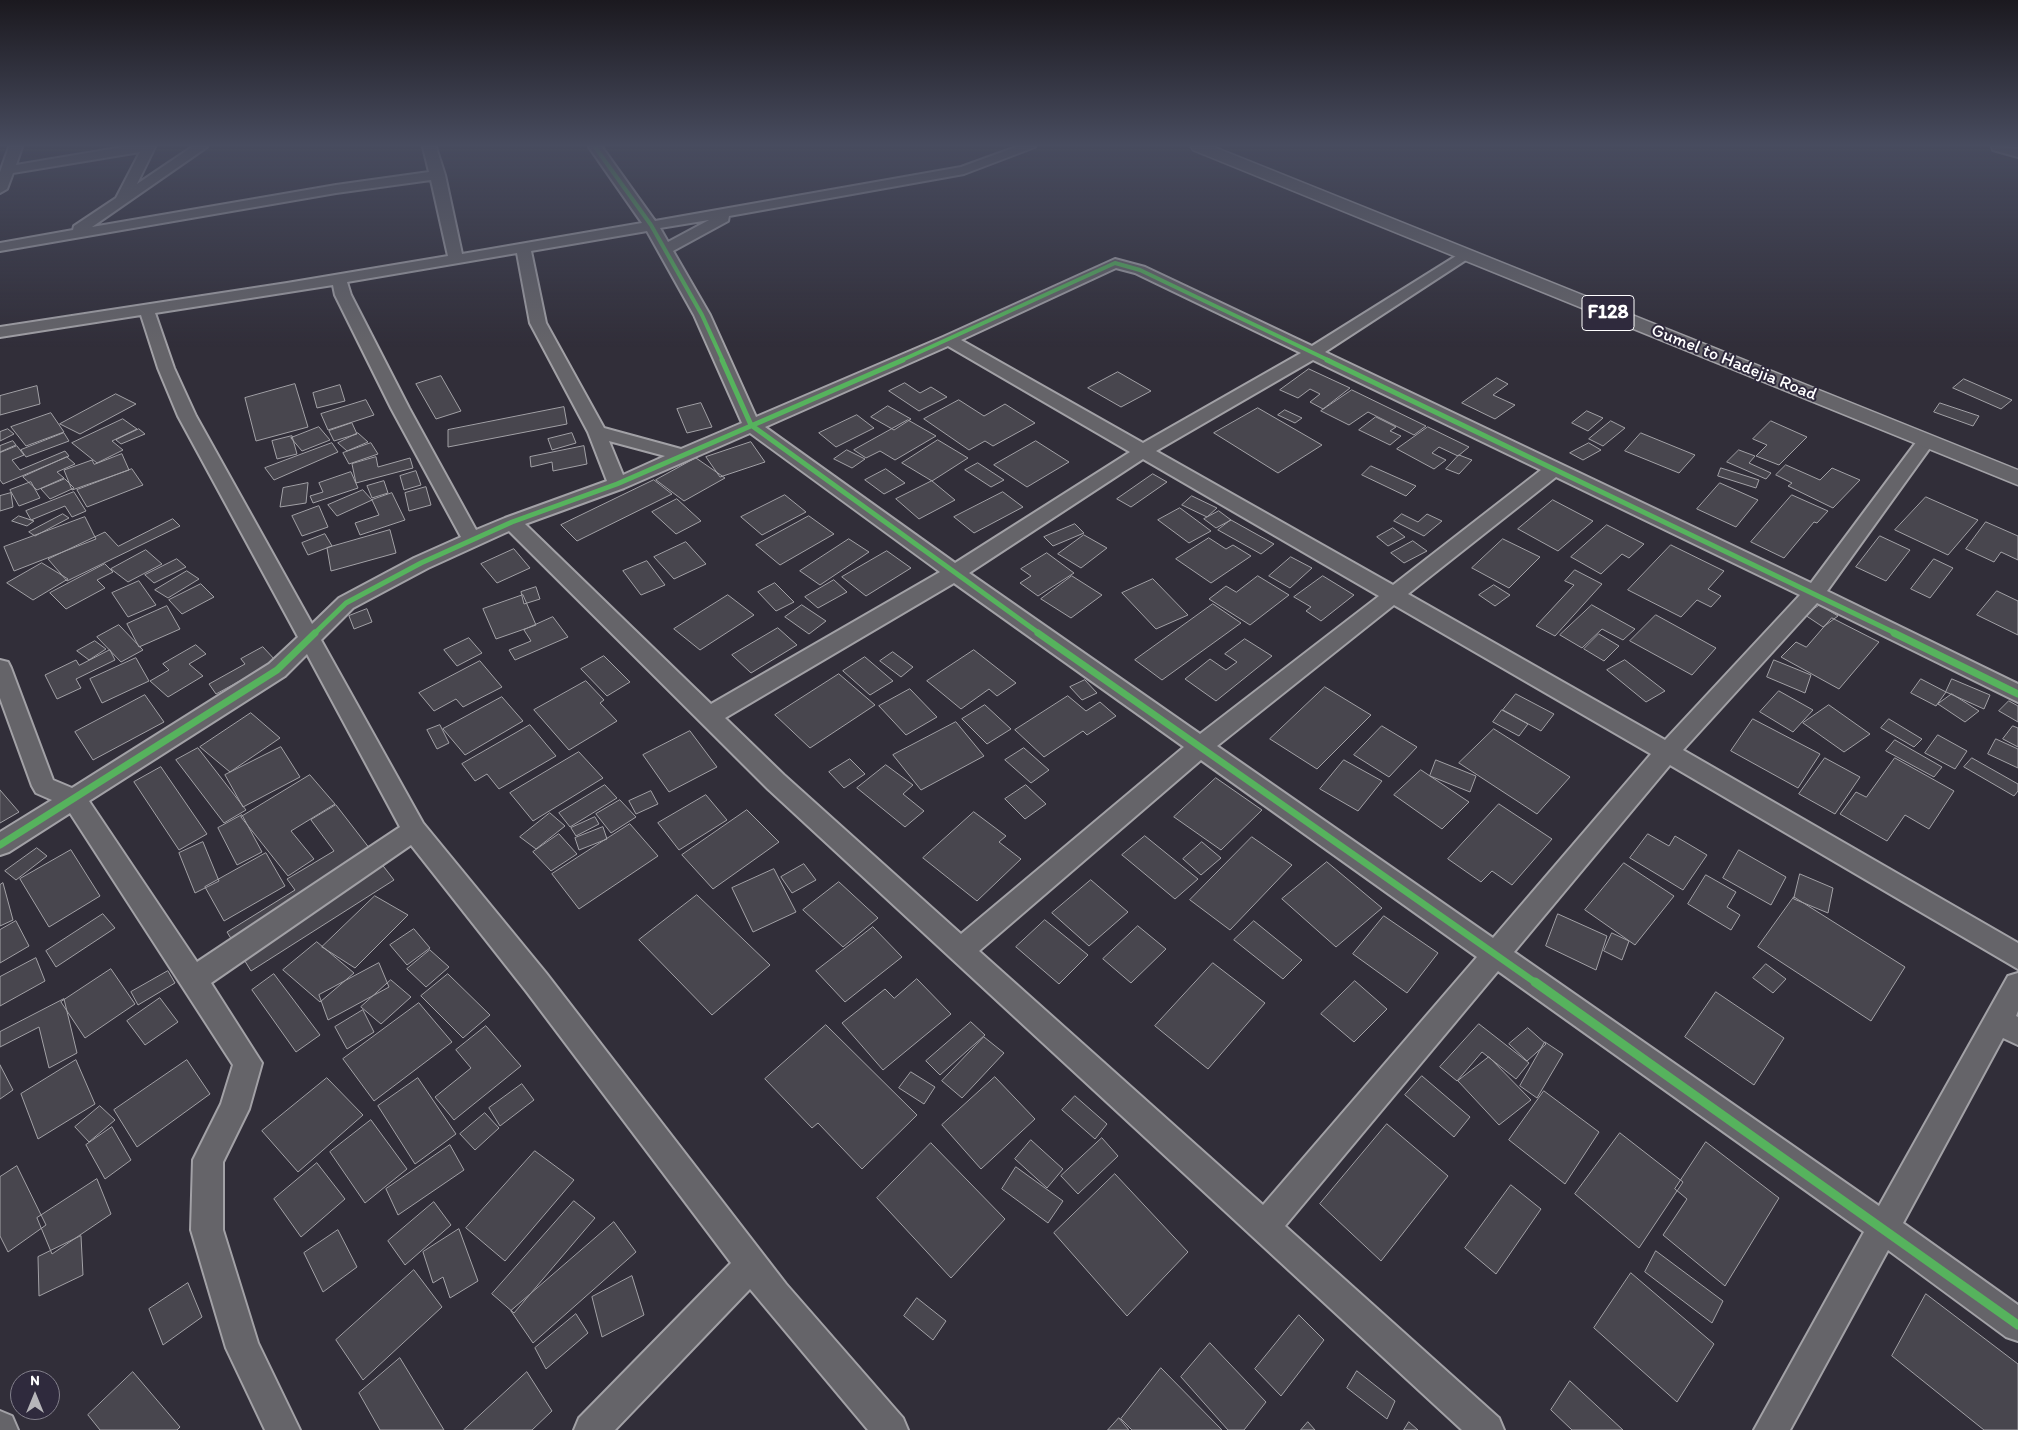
<!DOCTYPE html>
<html>
<head>
<meta charset="utf-8">
<style>
	body { margin:0 }
	#map { position:relative; width:2018px; height:1430px; overflow:hidden; background:#312e39; font-family:Itim,sans-serif }
	canvas { display:block }
	.north { position:absolute; left:10px; top:1370px; width:50px; height:50px; box-sizing:border-box; background:#2f2a3d; border:1px solid #827f8b; border-radius:50%; rotate:0deg; font-size:14px; font-weight:700; line-height:20px; text-align:center; color:#fff }
	.north::after { content:''; display:block; margin:auto; width:18px; height:22px; background:#b7b6ba; clip-path:polygon(50% 0,100% 100%,50% 72%,0 100%) }
</style>
</head>
<body>
<div id="map">
<canvas width="2018" height="1430"></canvas>
<div class="north">N</div>
</div>
<script>
const c = document.querySelector('canvas').getContext('2d');
c.lineJoin = 'round';
function fill(path, color) { c.fillStyle = color; c.fill(path, 'evenodd'); }
function strokePath(path, color, width, dash) { c.strokeStyle = color; c.lineWidth = width; c.lineCap = dash ? 'butt' : 'round'; c.setLineDash(dash || []); c.stroke(path); }
function drawText(font, color, halo, rows, align = 'center') {
  c.font = font + ' Itim,sans-serif'; c.lineWidth = 4; c.setLineDash([]); c.textBaseline = 'middle'; c.strokeStyle = halo; c.fillStyle = color; for (const [text, x, y, turn = 0] of rows) {
    c.save(); c.translate(x, y); c.rotate((+turn || 0) * Math.PI / 180); c.textAlign = isNaN(turn) ? turn : align; if (halo) c.strokeText(text, 0, 0); c.fillText(text, 0, 0); c.restore();
  }
}
const building = new Path2D(`
	M1309 369 1350 388 1323 409 1310 402 1320 394 1310 389 1298 398 1280 390Z
	M1118 372 1151 391 1121 407 1088 388Z
	M441 376 461 411 436 419 416 384Z
	M1497 378 1508 384 1493 395 1515 405 1495 419 1462 403Z
	M1964 379 2012 400 2001 409 1953 388Z
	M905 383 920 393 931 387 947 397 919 411 889 391Z
	M295 384 308 427 256 441 245 398Z
	M340 385 345 401 317 408 313 393Z
	M37 386 40 404 0 415V396Z
	M1352 390 1426 426 1414 435 1368 412 1349 425 1321 411Z
	M116 394 136 404 80 434 60 424Z
	M366 400 374 415 328 430 321 414Z
	M959 400 984 416 1005 404 1035 423 993 446 985 441 969 450 924 419Z
	M701 403 712 427 687 433 677 409Z
	M1940 403 1979 416 1973 426 1934 412Z
	M888 406 911 419 894 430 871 417Z
	M564 407 567 424 448 447V430Z
	M1258 408 1322 445 1278 473 1214 433Z
	M1285 410 1302 418 1295 423 1278 415Z
	M1587 411 1603 418 1588 431 1572 423Z
	M51 413 64 432 26 446 11 427Z
	M857 415 874 428 836 447 819 433Z
	M1376 417 1396 427 1390 431 1401 436 1390 445 1359 430Z
	M123 419 137 429 112 441 123 450 97 463 72 443Z
	M908 420 936 436 895 460 880 451 866 458 854 450Z
	M1611 421 1625 428 1603 446 1589 439Z
	M1771 421 1807 437 1779 465 1756 456 1767 445 1753 439Z
	M352 423 357 434 334 441 329 431Z
	M319 427 330 440 302 451 291 438Z
	M1428 427 1469 447 1458 456 1439 447 1432 453 1446 460 1434 469 1397 449Z
	M8 429 14 434 0 441V432Z
	M139 429 145 434 121 444 116 440Z
	M64 433 69 441 26 457 21 450Z
	M358 433 368 442 347 451 338 443Z
	M572 433 576 443 552 450 548 439Z
	M1641 433 1695 455 1679 473 1625 451Z
	M292 436 297 454 277 459 272 441Z
	M938 440 968 458 932 481 902 463Z
	M13 441 16 445 0 452V446Z
	M1036 441 1069 462 1027 487 994 465Z
	M751 442 765 462 720 477 706 457Z
	M332 443 338 452 274 480 265 468Z
	M371 443 378 454 349 464 343 453Z
	M1589 443 1601 450 1583 460 1570 453Z
	M17 446 24 455 12 460 20 470 65 451 69 456 3 484 0 480V453Z
	M584 446 587 464 553 471 552 462 531 467 530 457Z
	M847 450 865 459 852 468 834 459Z
	M1739 450 1755 456 1749 463 1771 473 1766 479 1727 462Z
	M122 454 129 470 72 490 64 470 92 460 94 464Z
	M1459 455 1472 460 1459 474 1446 469Z
	M67 457 75 464 57 472 64 478 37 490 23 477Z
	M376 457 378 467 410 458 413 468 356 483 352 464Z
	M696 458 725 478 684 501 656 480Z
	M978 463 1004 480 991 487 965 470Z
	M1786 465 1820 480 1832 468 1860 480 1833 508 1788 486 1792 483 1776 475Z
	M1371 466 1416 486 1406 496 1362 475Z
	M1721 468 1759 480 1756 488 1718 476Z
	M132 469 143 485 87 507 77 490Z
	M886 469 905 483 884 494 865 480Z
	M416 471 421 485 404 490 400 476Z
	M351 472 358 488 313 503 310 496 323 492 319 483Z
	M1153 474 1167 482 1131 507 1117 499Z
	M65 479 74 488 50 499 41 489Z
	M654 480 672 494 577 541 561 525Z
	M384 481 388 493 372 498 367 486Z
	M932 481 955 500 919 519 896 499Z
	M31 482 40 498 19 506 10 490Z
	M308 483 306 503 280 507 283 488Z
	M1720 483 1758 500 1736 527 1697 509Z
	M426 487 431 505 409 511 405 493Z
	M363 490 372 500 337 516 328 505Z
	M74 492 86 511 72 517 65 506 31 520 26 511Z
	M1003 492 1023 507 974 533 954 517Z
	M11 493 13 507 0 511V496Z
	M392 493 405 520 360 535 355 523 379 515 372 500Z
	M785 495 806 512 762 535 741 517Z
	M1792 495 1828 511 1817 523 1814 522 1784 558 1751 542Z
	M1192 496 1217 508 1207 517 1182 505Z
	M1926 497 1978 520 1948 555 1895 530Z
	M677 499 701 521 676 534 652 512Z
	M1553 500 1593 521 1558 551 1518 529Z
	M319 506 328 527 302 536 292 516Z
	M1180 508 1211 531 1189 543 1158 520Z
	M1219 511 1231 520 1216 528 1204 519Z
	M63 514 69 518 35 536 29 532Z
	M1402 514 1418 522 1427 514 1442 521 1424 536 1394 521Z
	M19 516 34 521 27 526 12 521Z
	M809 516 834 534 780 565 756 545Z
	M85 517 96 539 14 571 4 547Z
	M173 519 180 526 67 581 48 559 105 532 118 546Z
	M1231 520 1274 544 1261 554 1218 530Z
	M1986 522 2018 536V560L2001 552 1994 562 1966 549Z
	M1075 524 1084 533 1053 546 1044 537Z
	M1607 525 1644 544 1629 558 1622 554 1601 574 1571 557Z
	M1393 528 1405 537 1388 546 1377 537Z
	M390 530 396 553 331 571 327 548Z
	M325 534 332 546 308 555 302 543Z
	M1084 535 1107 548 1081 568 1058 554Z
	M1880 536 1910 550 1886 581 1856 567Z
	M1209 538 1226 549 1233 545 1251 556 1211 583 1176 559Z
	M849 539 869 552 820 585 800 571Z
	M1503 539 1540 557 1509 588 1472 568Z
	M1413 541 1427 551 1404 563 1391 553Z
	M686 542 706 564 674 579 654 557Z
	M1671 545 1724 571 1708 589 1721 596 1711 607 1697 600 1681 617 1628 590Z
	M514 549 530 568 497 583 481 564Z
	M146 550 162 564 128 582 111 569Z
	M887 551 911 568 866 596 842 577Z
	M1047 553 1074 573 1038 596 1020 583 1031 576 1021 569Z
	M1291 557 1312 568 1290 588 1269 576Z
	M177 559 186 567 154 583 145 575Z
	M1934 559 1953 568 1930 598 1911 589Z
	M647 561 665 585 641 595 623 571Z
	M42 563 68 579 33 600 7 583Z
	M105 564 113 572 97 580 105 588 66 609 50 593Z
	M1575 570 1602 584 1555 636 1536 626 1574 585 1565 581Z
	M187 571 199 579 168 598 155 590Z
	M1072 576 1102 595 1071 618 1041 599Z
	M1258 576 1289 595 1250 625 1209 599 1226 586 1236 592Z
	M1323 576 1354 595 1321 621 1306 611 1311 607 1294 597Z
	M1153 579 1188 615 1156 629 1122 593Z
	M834 580 847 592 818 608 805 597Z
	M139 581 156 605 128 617 112 593Z
	M775 583 794 602 776 611 758 592Z
	M201 584 214 597 182 614 169 600Z
	M1494 585 1510 595 1495 606 1479 595Z
	M536 587 540 599 524 604 521 592Z
	M1997 591 2018 601V635L1977 615Z
	M523 595 536 625 496 639 483 609Z
	M728 595 754 615 700 650 674 629Z
	M1213 604 1241 623 1162 680 1135 660Z
	M802 605 826 621 809 634 785 617Z
	M1592 605 1635 629 1623 640 1602 629 1582 648 1560 635Z
	M1820 605 1838 616 1823 627 1805 615Z
	M167 606 180 629 139 647 127 624Z
	M367 609 372 622 354 629 349 616Z
	M1656 615 1716 648 1692 675 1630 641Z
	M553 617 568 637 515 660 509 650 531 641 524 630Z
	M1832 618 1879 642 1839 689 1781 657 1796 642 1806 647Z
	M119 625 143 650 121 662 97 637Z
	M778 628 797 645 751 673 732 655Z
	M1599 634 1619 646 1604 661 1584 649Z
	M469 638 482 653 457 666 444 650Z
	M1245 639 1272 656 1216 701 1185 679 1210 659 1226 670 1237 662 1225 654Z
	M95 641 106 649 89 660 77 651Z
	M196 645 206 654 189 664 203 676 168 697 150 681 169 670 163 664Z
	M263 647 276 661 216 694 209 684 245 664 241 659Z
	M110 650 115 660 76 679 81 688 57 699 45 675 76 660 79 665Z
	M974 650 1016 683 997 696 989 689 961 709 927 681Z
	M893 652 913 667 901 677 880 661Z
	M604 656 630 682 607 696 581 669Z
	M865 657 893 681 870 695 843 671Z
	M136 658 149 681 102 703 90 679Z
	M1625 660 1665 691 1646 702 1607 670Z
	M1774 660 1811 675 1805 693 1767 677Z
	M480 661 502 687 463 707 456 699 434 711 419 693Z
	M839 674 875 705 810 748 775 715Z
	M1921 679 1946 692 1936 706 1911 693Z
	M1952 679 1990 695 1984 709 1946 692Z
	M1085 680 1097 693 1082 700 1070 687Z
	M586 681 604 700 600 703 617 721 569 750 534 710Z
	M1325 687 1371 715 1317 769 1270 739Z
	M910 689 937 717 906 735 879 706Z
	M1779 691 1813 710 1793 732 1760 712Z
	M1516 694 1554 714 1541 731 1503 710Z
	M1952 694 1979 711 1965 722 1938 704Z
	M145 695 164 722 93 760 75 732Z
	M1068 696 1086 711 1100 702 1116 716 1087 735 1083 731 1044 757 1015 730Z
	M502 697 523 721 465 755 443 729Z
	M2009 701 2018 706V722L1999 711Z
	M985 705 1011 729 987 744 962 719Z
	M1829 705 1870 734 1844 752 1803 723Z
	M1502 710 1528 724 1519 736 1493 722Z
	M251 713 280 738 230 772 200 747Z
	M1753 719 1820 754 1798 788 1731 751Z
	M1889 719 1922 739 1914 747 1881 728Z
	M956 722 984 756 921 790 893 755Z
	M440 725 449 743 437 749 427 730Z
	M530 725 556 756 499 789 487 774 475 781 462 764Z
	M1382 726 1417 747 1389 777 1354 755Z
	M2013 726 2018 728V747L2003 739Z
	M1494 729 1570 777 1537 814 1459 763Z
	M690 731 717 767 669 792 643 755Z
	M1938 735 1967 751 1955 769 1925 753Z
	M1996 739 2018 749V768L1988 754Z
	M1895 740 1942 767 1934 777 1886 751Z
	M281 747 300 777 243 807 225 775Z
	M198 748 246 810 224 823 176 760Z
	M1024 748 1049 770 1031 783 1005 760Z
	M579 752 603 778 533 821 510 793Z
	M1825 758 1860 777 1835 814 1799 794Z
	M1895 758 1954 791 1929 829 1905 815 1887 841 1840 814 1856 792 1866 797Z
	M1972 758 2018 784V791L2014 796 1964 767Z
	M850 759 865 774 844 788 829 772Z
	M1344 760 1382 781 1358 811 1320 789Z
	M1436 760 1476 776 1470 792 1430 776Z
	M886 765 913 785 903 794 924 811 905 827 857 788Z
	M161 767 207 834 179 850 134 782Z
	M1421 770 1469 802 1442 829 1394 795Z
	M310 775 335 804 291 831 314 859 288 876 241 817Z
	M1216 778 1262 810 1221 850 1174 817Z
	M605 785 617 798 570 827 559 813Z
	M1026 785 1046 804 1025 819 1005 799Z
	M0 790 19 812 0 823Z
	M651 791 658 804 636 814 629 801Z
	M706 795 727 820 679 850 658 823Z
	M620 800 636 817 611 833 596 814Z
	M1499 804 1552 839 1512 885 1492 871 1481 882 1448 859Z
	M336 805 394 880 251 971 227 932 295 890 287 879 334 851 311 820Z
	M747 810 779 842 713 889 682 855Z
	M974 812 1006 836 999 842 1021 859 977 901 923 858Z
	M550 813 565 826 536 849 520 837Z
	M242 815 262 852 237 865 218 828Z
	M595 817 599 824 576 836 571 828Z
	M630 824 658 856 579 909 552 874Z
	M603 827 607 839 579 850 575 838Z
	M559 834 577 854 551 871 533 852Z
	M1648 834 1669 846 1675 836 1707 855 1683 890 1630 858Z
	M1145 836 1198 879 1175 899 1122 855Z
	M1252 837 1292 865 1230 930 1190 900Z
	M203 842 219 881 195 893 179 853Z
	M1202 842 1221 858 1201 875 1183 859Z
	M37 848 47 856 16 880 5 871Z
	M71 850 100 896 49 927 20 879Z
	M1739 850 1786 877 1771 905 1723 878Z
	M266 853 285 886 224 921 205 887Z
	M1327 862 1382 908 1336 947 1282 899Z
	M1624 863 1674 896 1635 945 1585 910Z
	M804 864 816 880 792 893 781 877Z
	M774 869 796 912 753 932 732 888Z
	M1800 874 1833 888 1828 913 1794 899Z
	M1706 875 1736 892 1727 907 1740 915 1731 930 1688 904Z
	M1091 880 1128 912 1089 946 1052 913Z
	M839 882 878 918 843 947 803 910Z
	M3 883 13 920 0 926V885Z
	M697 895 770 965 712 1015 639 940Z
	M375 896 408 915 355 968 322 947Z
	M1794 897 1905 967 1871 1021 1758 947Z
	M103 914 115 928 56 967 46 951Z
	M1558 914 1607 936 1596 970 1546 946Z
	M1384 916 1438 953 1407 993 1353 954Z
	M1045 920 1088 955 1059 984 1016 947Z
	M16 921 29 946 0 963V930Z
	M1254 921 1302 960 1283 979 1234 940Z
	M1138 926 1166 949 1131 983 1103 959Z
	M873 927 902 957 845 1002 816 971Z
	M414 929 430 948 407 965 390 945Z
	M1612 933 1629 941 1622 960 1604 951Z
	M317 942 354 973 320 1002 283 970Z
	M430 950 449 967 426 987 407 969Z
	M36 958 45 981 0 1006V977Z
	M379 963 389 987 328 1020 319 995Z
	M1213 963 1265 1003 1208 1069 1155 1026Z
	M1766 964 1786 979 1773 993 1753 978Z
	M111 969 135 1004 85 1038 61 1002Z
	M168 971 175 983 138 1005 131 992Z
	M274 974 320 1035 296 1052 252 990Z
	M448 974 490 1015 463 1038 421 996Z
	M917 979 951 1014 883 1070 842 1023 885 989 894 998Z
	M391 980 411 997 381 1024 361 1007Z
	M1355 981 1387 1009 1354 1042 1321 1014Z
	M1716 992 1784 1038 1754 1085 1685 1037Z
	M160 998 178 1022 145 1045 127 1021Z
	M64 999 77 1053 49 1068 39 1027 0 1047V1032Z
	M419 1003 452 1042 374 1101 343 1059Z
	M363 1010 374 1032 347 1049 335 1027Z
	M971 1022 985 1035 940 1075 926 1061Z
	M1479 1024 1529 1063 1516 1079 1482 1052 1457 1081 1440 1067Z
	M826 1025 917 1115 862 1169 818 1123 812 1128 765 1079Z
	M486 1026 521 1066 454 1120 435 1097 471 1068 456 1050Z
	M1528 1028 1546 1044 1527 1061 1509 1044Z
	M984 1037 1004 1053 962 1098 942 1081Z
	M1545 1042 1563 1054 1537 1098 1520 1086Z
	M1489 1057 1531 1100 1499 1125 1458 1081Z
	M76 1060 95 1104 38 1139 21 1094Z
	M187 1060 210 1094 137 1147 114 1110Z
	M0 1065 13 1090 0 1099Z
	M911 1072 935 1087 924 1104 899 1088Z
	M1422 1076 1470 1117 1454 1137 1405 1095Z
	M995 1077 1035 1119 981 1169 942 1125Z
	M327 1078 363 1115 298 1172 262 1131Z
	M418 1078 456 1134 415 1164 378 1106Z
	M522 1084 534 1100 500 1126 489 1108Z
	M1544 1091 1599 1132 1565 1184 1509 1140Z
	M1075 1096 1107 1124 1095 1139 1062 1110Z
	M100 1106 115 1120 89 1142 75 1127Z
	M485 1113 499 1128 475 1150 460 1134Z
	M371 1120 407 1169 365 1203 330 1152Z
	M1387 1124 1448 1176 1381 1261 1320 1204Z
	M112 1127 131 1160 105 1179 86 1145Z
	M1620 1133 1683 1182 1639 1248 1575 1194Z
	M1102 1138 1118 1156 1078 1194 1061 1176Z
	M1031 1140 1063 1169 1047 1188 1015 1159Z
	M1706 1142 1779 1198 1725 1286 1663 1235 1687 1199 1675 1189Z
	M931 1143 1005 1219 951 1278 877 1198Z
	M450 1145 464 1170 398 1215 386 1189Z
	M535 1151 574 1180 505 1261 466 1228Z
	M317 1163 345 1199 301 1237 274 1199Z
	M17 1166 46 1225 8 1252 0 1236V1177Z
	M1016 1167 1063 1201 1048 1223 1002 1189Z
	M1115 1174 1188 1252 1127 1316 1054 1233Z
	M97 1179 111 1214 52 1254 37 1218Z
	M1511 1185 1541 1209 1496 1274 1465 1248Z
	M574 1201 595 1218 514 1313 492 1294Z
	M434 1202 451 1225 405 1265 388 1241Z
	M614 1222 636 1252 533 1343 511 1311Z
	M459 1229 478 1281 450 1298 443 1277 433 1283 423 1252Z
	M338 1230 357 1267 323 1292 304 1253Z
	M81 1236 83 1275 39 1296 38 1257Z
	M1656 1251 1723 1301 1712 1323 1645 1272Z
	M414 1270 442 1307 363 1380 336 1340Z
	M1631 1273 1714 1344 1677 1402 1594 1328Z
	M632 1276 644 1315 602 1337 592 1297Z
	M188 1283 202 1317 163 1345 149 1309Z
	M1926 1294 2018 1364V1430H1984L1892 1356Z
	M917 1298 946 1321 933 1340 904 1316Z
	M576 1314 588 1333 546 1369 535 1348Z
	M1299 1315 1324 1340 1281 1396 1255 1369Z
	M1210 1343 1266 1402 1244 1430H1228L1181 1377Z
	M400 1358 444 1430H380L359 1393Z
	M1161 1368 1222 1430H1132L1121 1419Z
	M1357 1371 1395 1401 1387 1419 1347 1388Z
	M133 1372 180 1427 177 1430H100L88 1415Z
	M527 1372 552 1411 532 1430H464Z
	M1570 1381 1623 1430H1572L1551 1410Z
	M1119 1418 1129 1430H1108Z
	M1308 1422 1315 1430H1301Z
	M1409 1422 1418 1430H1404Z`);
fill(building, '#48464e');
strokePath(building, '#a2a1a6', 1);
const minor = new Path2D(`
	M9 147H22L16 165 123 147H155L137 184 192 147H207L92 227 336 185 429 172 423 147H436L445 175 462 254 642 223 589 147H602L655 221 961 167 1016 147H1035L964 174 729 216 728 221 673 251 710 315 756 417 943 337 1115 259 1145 267 1312 346 1464 251 1469 252 1471 255 1469 258 1325 352 1811 583 1920 437H1932L1935 441 1932 445 1827 591 2018 684V702L1817 603 1683 750 2018 943V969L1670 765 1514 952 1879 1206 2008 976 2018 973V1011L2016 1016 2018 1017V1045L2003 1038 1903 1223 2018 1305V1341L2006 1337 1888 1250 1790 1430H1754L1864 1232 1498 971 1285 1226 1499 1418 1504 1430H1462L768 789 509 531 428 568 353 608 321 640 423 823 546 973 786 1284 903 1418 908 1430H868L750 1289 615 1430H574L579 1418 731 1263 526 991 411 845 211 983 262 1063 249 1109 223 1162V1230L258 1343 300 1430H265L226 1348 191 1230 193 1160 221 1104 233 1065 70 813 9 852 0 855V832L52 800 36 793 32 786 0 698V660L8 662 11 668 53 780 72 788 269 664 298 637 178 416 158 368 141 315 0 337V327L287 283 448 256 431 180 336 193 0 251V243L73 230 74 226 116 198 140 152 13 173 7 189 0 193V172ZM709 220 668 242 660 228ZM647 231 694 315 742 423 681 449 604 428 546 323 531 251ZM517 253 530 323 588 432 607 481 505 518 476 530 409 408 351 295 347 282ZM1116 268 1135 273 1301 353 1143 443 961 340ZM333 285 335 295 391 408 461 537 414 558 339 598 312 624 196 416 174 368 155 313ZM948 346 1130 452 955 563 765 427ZM1313 360 1541 470 1393 585 1156 451ZM750 433 940 572 711 704 525 524 624 488ZM609 441 665 456 623 475ZM1143 459 1379 596 1200 734 969 573ZM1556 477 1800 595 1665 740 1408 594ZM954 583 1184 747 961 934 784 775 725 718ZM1394 605 1651 754 1493 938 1217 746ZM307 654 400 827 197 962 89 801 285 676ZM1201 760 1477 957 1263 1205 979 951Z
	M1992 147 2018 149V157L1993 150Z
	M0 1411 12 1416 18 1430H0Z`);
const primary = new Path2D(`
	M1191 147H1214L2018 470V485L1193 150Z`);
strokePath(minor, '#a2a1a6', 4);
strokePath(primary, '#a2a1a6', 3);
fill(minor, '#656469');
fill(primary, '#656469');
strokePath(new Path2D(`
	M595 147 651 225 702 315 723 361
	M900 361 1115 263 1140 270 1330 361`), '#56b35d', 4);
strokePath(new Path2D(`
	M722 360 751 425 1040 634
	M1327 360 1897 634
	M314 634 346 603 421 563 512 522 617 484 903 360`), '#56b35d', 5);
strokePath(new Path2D(`
	M1038 633 1536 983
	M1894 633 2018 694
	M0 845 277 670 315 633`), '#56b35d', 7);
strokePath(new Path2D(`
	M1535 982 2018 1325`), '#56b35d', 9);
const sky = c.createLinearGradient(0, 0, 0, 347);
sky.addColorStop(0, '#1b191f');
sky.addColorStop(0.42, '#484c5f');
sky.addColorStop(1, '#484c5f00');
c.fillStyle = sky;
c.fillRect(0, 0, 2018, 347);
drawText('18px', '#fff', '#2f2a3d', [
	["Gumel to Hadejia Road",1734,363,22]
]);
for (const [x, y, w] of [
	[1608,313,52]
]) { const box = new Path2D(); box.roundRect(x - w / 2, y - 17.5, w, 35, 4); c.fillStyle = '#2f2a3d'; c.fill(box); strokePath(box, '#fff', 1); }
drawText('bold 20px', '#fff', null, [
	["F128",1608,313]
]);
</script>
</body>
</html>
